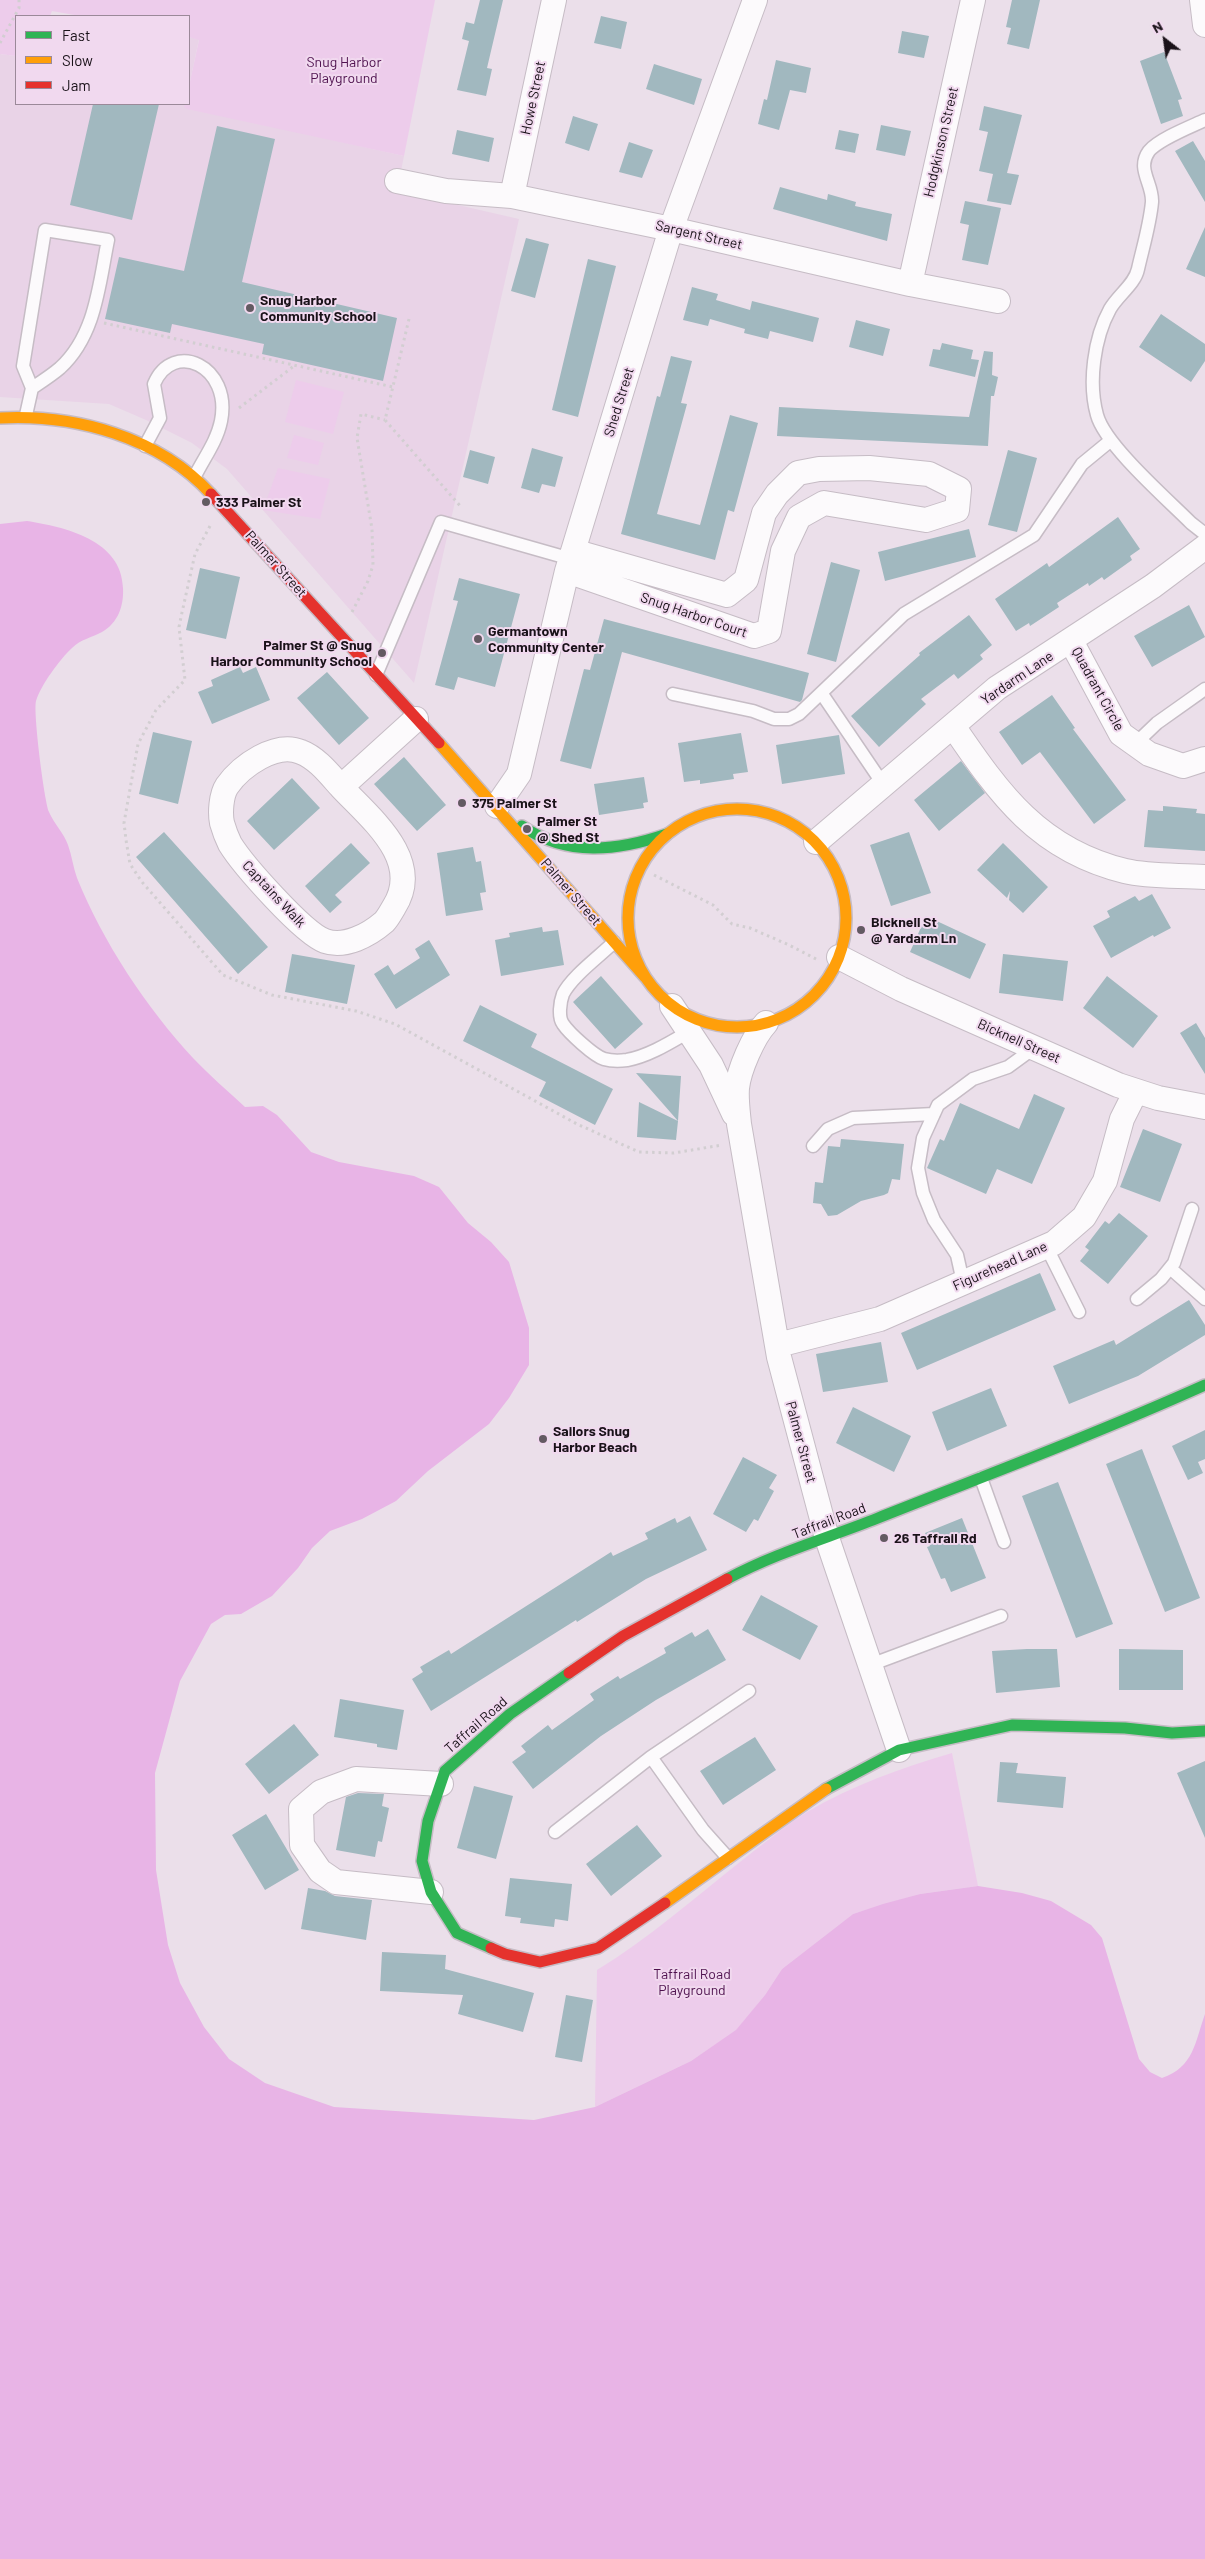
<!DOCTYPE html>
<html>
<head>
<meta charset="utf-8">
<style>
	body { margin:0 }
	#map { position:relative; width:1205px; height:2559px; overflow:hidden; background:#ebdfea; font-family:Barlow,sans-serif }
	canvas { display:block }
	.legend { position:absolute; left:15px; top:15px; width:175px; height:90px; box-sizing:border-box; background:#f1d9ef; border:1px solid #9b8999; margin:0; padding:6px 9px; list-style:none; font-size:15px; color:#1a1219 }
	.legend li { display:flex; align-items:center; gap:10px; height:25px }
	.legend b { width:25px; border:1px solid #9b8999 }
	.north { position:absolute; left:1140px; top:15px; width:50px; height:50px; -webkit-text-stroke:4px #f1d9ef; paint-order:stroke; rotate:330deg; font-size:14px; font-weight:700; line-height:20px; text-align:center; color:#1a1219 }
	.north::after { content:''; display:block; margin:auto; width:18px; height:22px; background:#1a1219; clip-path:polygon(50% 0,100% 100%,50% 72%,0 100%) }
</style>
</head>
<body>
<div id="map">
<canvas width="1205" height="2559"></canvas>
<ul class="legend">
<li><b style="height:6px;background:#30b455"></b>Fast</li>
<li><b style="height:6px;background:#ff9f0a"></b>Slow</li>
<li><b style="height:6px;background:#e5322d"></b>Jam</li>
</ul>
<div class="north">N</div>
</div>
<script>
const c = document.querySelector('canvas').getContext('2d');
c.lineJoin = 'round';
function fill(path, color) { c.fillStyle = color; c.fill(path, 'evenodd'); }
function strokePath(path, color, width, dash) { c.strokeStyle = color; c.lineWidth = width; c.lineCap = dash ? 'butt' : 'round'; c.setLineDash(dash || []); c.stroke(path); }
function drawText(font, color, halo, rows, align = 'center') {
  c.font = font + ' Barlow,sans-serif'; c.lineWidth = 4; c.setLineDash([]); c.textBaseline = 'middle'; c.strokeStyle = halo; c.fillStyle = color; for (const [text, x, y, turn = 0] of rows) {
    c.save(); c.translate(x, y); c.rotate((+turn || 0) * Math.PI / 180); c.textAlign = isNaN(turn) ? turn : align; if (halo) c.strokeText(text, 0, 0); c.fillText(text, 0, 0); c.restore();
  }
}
fill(new Path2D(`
	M189 37 199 39 189 86Z
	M0 54 16 56V104H185V107L404 156 397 191 519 219 414 683 227 469 192 443 146 420 109 404 0 397Z`), '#e9d3e7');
fill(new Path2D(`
	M0 0H435L404 156 187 109 184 107 185 104H189V86L199 40 189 37V16H80L52 11 50 16H16V56L0 54Z
	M296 380 344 392 333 434 285 422Z
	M294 435 324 443 318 465 287 458Z
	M278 468 330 479 320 519 263 510Z
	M952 1753 978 1886 920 1894 853 1914 782 1969 765 1995 736 2031 691 2061 595 2107 597 1970C648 1939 693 1899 740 1862 762 1845 784 1826 807 1812 853 1785 901 1768 952 1753Z`), '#edcceb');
fill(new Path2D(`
	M27 521C65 527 122 540 123 588 124 606 118 623 102 632 91 638 81 639 72 648 60 659 41 685 36 701 33 712 44 799 49 812 54 824 64 833 68 845 72 856 73 867 77 878 103 942 146 1007 193 1058 209 1075 228 1091 245 1107L263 1106 277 1115 311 1152 339 1162 414 1176 439 1187 468 1223 491 1242 509 1262 529 1328V1365L509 1398 489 1424 428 1471 396 1501 362 1519 330 1531 312 1548 298 1568 272 1596 241 1614 225 1615 211 1624 180 1681 155 1773 156 1870 168 1945 180 1983 204 2027 229 2059 265 2083 334 2107 534 2120 595 2107 691 2061 736 2030 765 1995 782 1969 853 1914 883 1904 920 1894 978 1886 1022 1893 1051 1901 1091 1925 1102 1938 1139 2059 1150 2072 1162 2078C1194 2067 1195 2042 1205 2014V2559H0V524Z`), '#e8b4e6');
fill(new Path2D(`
	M480 0H503L487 68 492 69 486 96 457 90 469 41 462 39 466 22 474 24Z
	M1012 0H1040L1029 49 1007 44 1011 28 1006 27Z
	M601 16 627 22 621 49 594 43Z
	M902 31 929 36 924 58 898 53Z
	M1164 52 1182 99 1178 100 1183 116 1161 124 1140 61Z
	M776 60 811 68 806 93 790 90 779 130 758 124 764 99 767 100Z
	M654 64 702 79 694 105 646 89Z
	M93 104H159L132 220 70 205Z
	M984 106 1022 115 1007 173 1019 175 1011 205 987 201 993 174 979 171 988 132 979 130Z
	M573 116 598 124 589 151 565 143Z
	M881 125 911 131 905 156 876 150Z
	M217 126 275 139 242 282 397 318 383 381 262 354 264 344 172 324 170 333 105 319 119 257 184 271Z
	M457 130 494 138 489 162 452 154Z
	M839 130 859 134 855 153 835 149Z
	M1193 141 1205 161V202L1175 151Z
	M629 142 653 150 642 178 619 172Z
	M780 187 827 200 828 194 856 202 855 206 892 214 887 241 773 209Z
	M965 201 1001 208 988 265 962 260 969 225 960 223Z
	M1205 227V277L1186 269Z
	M526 238 549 244 535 298 511 291Z
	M588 259 616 266 578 417 552 410Z
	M692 287 718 294 716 300 750 310 752 301 819 318 813 342 770 331 768 339 744 333 745 329 710 319 708 326 683 320Z
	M1161 314 1205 344V361L1191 382 1139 347Z
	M856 320 890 329 883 356 849 347Z
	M942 343 973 350 971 359 979 360 975 377 929 366 933 349 940 350Z
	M984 351 993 352 992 375 998 377 994 396H991L988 446 777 436 779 407 969 417Z
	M671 356 692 361 681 403 687 404 657 514 700 525 730 415 758 423 734 512 728 510 715 560 621 534 657 396 660 397Z
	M532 448 563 457 555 487 542 484 539 493 521 488Z
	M470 450 495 457 488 484 463 477Z
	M1008 450 1037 458 1017 532 988 525Z
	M1118 517 1140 549 1130 556 1132 560 1104 580 1102 577 1089 586 1088 583 1057 603 1059 607 1030 626 1029 623 1016 631 995 599 1047 563 1049 567Z
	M969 529 976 557 885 581 878 552Z
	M831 562 860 570 836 662 807 654Z
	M200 568 240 577 226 639 186 630Z
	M459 578 520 594 495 687 458 677 454 690 435 685 458 601 453 600Z
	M1189 605 1205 637 1152 667 1134 636Z
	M969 615 992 645 980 655 983 659 958 679 954 674 921 699 926 704 879 747 851 716 920 655 919 653Z
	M604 619 809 673 802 700 800 702 622 652 591 769 560 761 584 669 590 670Z
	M240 667 243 673 256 667 270 700 212 724 198 692 213 686 211 680Z
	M327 672 369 718 339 745 297 698Z
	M1052 695 1075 728 1073 729 1126 800 1094 824 1040 752 1022 765 999 732Z
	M153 732 192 741 178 804 139 794Z
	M741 733 748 772 733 774 734 779 700 784V780L684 782 678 743Z
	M839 735 845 774 782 784 776 745Z
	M404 757 446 805 417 831 374 784Z
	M961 761 985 793 939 831 914 800Z
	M644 777 648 802 643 803 644 808 599 815 594 784Z
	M292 778 320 808 274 850 247 821Z
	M1163 806 1197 809 1196 813 1205 814V851L1144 847 1148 810 1163 811Z
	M164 832 268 947 238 974 136 857Z
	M909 832 931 893 891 906 870 845Z
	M351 843 370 863 335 895 342 902 330 913 305 886Z
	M1003 843 1048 887 1023 913 1009 900 1010 891 1007 898 977 870Z
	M473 847 476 862 481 861 486 892 480 893 483 910 446 916 437 853Z
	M1152 894 1171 928 1154 937 1153 935 1111 958 1093 926 1110 917 1107 911 1135 896 1139 901Z
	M926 916 986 944 970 979 910 952Z
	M542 927 543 932 558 930 564 965 501 976 495 940 510 937 509 933Z
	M429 940 450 975 396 1009 374 974 388 965 394 975 420 958 415 949Z
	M292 954 355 965 347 1004 285 992Z
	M1003 954 1068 961 1063 1001 999 993Z
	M601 976 643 1024 615 1049 573 1002Z
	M1107 976 1158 1016 1133 1048 1083 1008Z
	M480 1005 537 1034 531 1047 613 1089 595 1125 539 1096 546 1082 463 1041Z
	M1196 1023 1205 1038V1074L1180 1033Z
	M636 1073 681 1076 678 1121Z
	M1034 1094 1065 1108 1032 1184 997 1169 986 1194 927 1168 940 1139 944 1141 960 1103 1019 1129Z
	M639 1102 678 1121 676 1140 637 1137Z
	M1143 1129 1182 1144 1160 1202 1120 1187Z
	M841 1139 904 1144 900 1180 892 1179 888 1193 884 1195 861 1201 837 1215 828 1216 821 1204 813 1203 815 1182 823 1183 828 1146 840 1147Z
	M1119 1213 1148 1236 1108 1284 1080 1261 1089 1250 1085 1247 1105 1221 1109 1224Z
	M1040 1273 1056 1310 917 1370 901 1333Z
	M1189 1300 1205 1325V1335L1138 1376 1069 1404 1053 1366 1114 1340 1116 1345Z
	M881 1342 888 1382 823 1392 816 1354Z
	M991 1388 1007 1426 947 1451 932 1412Z
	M853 1407 911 1436 894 1472 836 1443Z
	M1205 1430V1459L1198 1462 1203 1473 1188 1480 1172 1446Z
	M1142 1449 1200 1598 1165 1612 1106 1464Z
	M743 1457 777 1475 769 1488 774 1491 758 1521 754 1519 746 1532 713 1514Z
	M1058 1482 1113 1624 1076 1638 1022 1496Z
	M690 1516 707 1550 646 1579 577 1622 576 1620 431 1711 412 1679 423 1672 420 1667 449 1650 451 1654 611 1552 613 1556 648 1539 645 1533 675 1518 677 1523Z
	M962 1518 986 1578 951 1592 945 1578 941 1579 927 1547 930 1546 925 1533Z
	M761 1595 818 1626 800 1660 742 1630Z
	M708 1629 726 1660 656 1700 601 1736 533 1789 512 1762 526 1752 521 1746 548 1725 552 1730 594 1700 590 1694 618 1676 620 1679 666 1653 664 1648 692 1632 695 1637Z
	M1027 1649H1057L1060 1687 996 1693 992 1651Z
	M1119 1649 1183 1650V1690H1119Z
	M340 1699 404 1710 397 1750 377 1747V1744L334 1737Z
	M294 1724 319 1755 269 1794 245 1764Z
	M755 1737 776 1770 723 1805 700 1771Z
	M1205 1761V1838L1177 1773Z
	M1000 1762 1018 1763 1016 1773 1066 1777 1063 1808 997 1802Z
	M474 1786 513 1796 496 1859 457 1848Z
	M358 1793 384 1794 382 1806 389 1808 382 1842 378 1841 375 1857 336 1850 346 1797Z
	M266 1814 299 1870 265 1890 232 1835Z
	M637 1825 662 1856 611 1896 586 1864Z
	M510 1878 572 1884 568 1921 555 1919 554 1927 520 1923 521 1918 505 1916Z
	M308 1888 325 1891 335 1896 372 1900 366 1940 301 1929Z
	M382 1952 446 1955 445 1969 534 1993 523 2032 458 2014 463 1995 380 1991Z
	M566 1995 593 2000 582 2062 555 2057Z`), '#a1b8bf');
const lane = new Path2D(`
	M1205 120C1190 127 1159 139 1149 151 1136 169 1153 183 1152 202 1150 224 1143 247 1138 269 1135 284 1118 295 1110 309 1094 338 1088 383 1097 415 1105 445 1167 499 1191 523L1205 534
	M26 415 32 388C41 382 52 375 60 368 96 335 99 284 108 240L45 230 23 366 32 388
	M145 446 160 418 154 384C173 339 232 366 221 421 217 441 204 458 195 476
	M376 675 441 522 571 559
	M673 694 753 711 774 719H789L799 714 904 614 1034 535 1082 464 1110 441
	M822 694 883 784
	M1135 744 1157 723 1205 689
	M614 942C600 956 572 976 563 994 560 1002 558 1017 563 1024 569 1033 594 1056 604 1059 611 1061 620 1061 627 1060 649 1056 671 1042 690 1031
	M813 1146 828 1129 853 1118 934 1114
	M1046 1246 1079 1312
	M1170 1268 1205 1299
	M963 1282 957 1255 934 1220 923 1193 918 1168 923 1138 938 1105 973 1079 1008 1067 1034 1048
	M1137 1299 1161 1279 1174 1263 1192 1209
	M981 1478 1004 1542
	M870 1665 1001 1616
	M651 1757 703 1830 728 1858
	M555 1832 651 1757 749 1691`);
const street = new Path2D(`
	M1202 0 1205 25
	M397 181 446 191 512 196 671 229 910 284 998 301
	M512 196 554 0
	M910 284 973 0
	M567 571 754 636 769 631 783 551 799 517 824 503 926 520 957 510 959 489 929 474 869 468 819 469 798 473 777 494 764 513 746 580 727 595 573 551
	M1071 641 1121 734 1149 754 1183 766 1205 759
	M953 726C1000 795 1039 850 1125 871 1150 877 1180 875 1205 877
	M341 787C330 775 317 758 301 752 276 741 241 766 227 786 221 795 220 813 222 823 224 830 227 838 230 844 243 865 303 933 325 941 345 948 369 935 384 922 388 918 391 912 394 907 424 860 370 818 341 787L416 719
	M497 806 519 774 567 571 671 229 755 0
	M816 842 997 688 1153 586 1205 547
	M839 957 901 989 1118 1085 1158 1098 1205 1107
	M672 1006 711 1065 734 1114
	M766 1023C753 1037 739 1070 737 1088 736 1100 738 1113 739 1124L779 1357 827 1538 899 1750
	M778 1345 880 1319 1054 1243 1084 1217 1105 1181 1122 1119 1136 1091
	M431 1892 336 1882 320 1871 302 1845 301 1809 321 1792 356 1779 441 1784`);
const fast = new Path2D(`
	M522 826C567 857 618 851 667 834
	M727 1579C775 1553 828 1538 878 1518 987 1475 1098 1433 1205 1385
	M826 1789 899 1750 1012 1725 1125 1728 1172 1733 1205 1731
	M491 1948 457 1933 431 1892 422 1861 428 1821 445 1771 510 1714 569 1673`);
const slow = new Path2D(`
	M0 418C75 414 159 437 211 494
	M439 743 645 977
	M628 918a109 109 0 1 1 218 0a109 109 0 1 1-218 0Z
	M665 1903 826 1789`);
const jam = new Path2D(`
	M211 494 439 743
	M569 1673 623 1636 727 1579
	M491 1948 505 1954 540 1962 598 1948 665 1903`);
strokePath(lane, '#c6bcc5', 15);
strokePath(street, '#c6bcc5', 26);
strokePath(fast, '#c6bcc5', 14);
strokePath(slow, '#c6bcc5', 14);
strokePath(jam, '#c6bcc5', 14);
strokePath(new Path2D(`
	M0 43 19 8V0
	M409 319 385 420 462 508
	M104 323 393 387
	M239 408 294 366
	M210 526 195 554 181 617 179 627 185 680 156 710 138 744 124 823 126 840 130 864 142 882 223 975 272 995 356 1011 395 1024 577 1124 639 1152 674 1153 722 1145
	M352 612 368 581 373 565 372 529 357 438 361 414 385 420
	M654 875 713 905 732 924 750 928 789 945 818 960`), '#d2ced1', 3, [2.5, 4]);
strokePath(lane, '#fcfafc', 12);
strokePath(street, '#fcfafc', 24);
strokePath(fast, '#30b455', 11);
strokePath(slow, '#ff9f0a', 11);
strokePath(jam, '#e5322d', 11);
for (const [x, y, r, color] of [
	[250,308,5,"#635a62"],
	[206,502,5,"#635a62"],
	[478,639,5,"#635a62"],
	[382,653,5,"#635a62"],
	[462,803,5,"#635a62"],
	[527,829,5,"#635a62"],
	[861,930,5,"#635a62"],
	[543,1439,5,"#635a62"],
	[884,1538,5,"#635a62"]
]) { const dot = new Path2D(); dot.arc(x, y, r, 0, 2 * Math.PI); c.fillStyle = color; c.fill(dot); strokePath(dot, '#f1d9ef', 2); }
drawText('14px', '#4f124f', '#f1d9ef', [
	["Snug Harbor",344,62],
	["Playground",344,78],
	["Taffrail Road",692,1974],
	["Playground",692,1990]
]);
drawText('14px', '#1a1219', '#f1d9ef', [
	["Howe Street",533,98,-78],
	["Hodgkinson Street",941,142,-77],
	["Sargent Street",699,235,13],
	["Shed Street",619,402,-73],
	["Palmer Street",276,564,48],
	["Snug Harbor Court",694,615,19],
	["Yardarm Lane",1017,678,-34],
	["Quadrant Circle",1098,689,61],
	["Palmer Street",571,892,49],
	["Captains Walk",274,894,47],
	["Bicknell Street",1019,1041,24],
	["Figurehead Lane",1000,1266,-24],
	["Palmer Street",801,1442,75],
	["Taffrail Road",829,1521,-21],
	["Taffrail Road",476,1725,-41]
]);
drawText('bold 14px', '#1a1219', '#f1d9ef', [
	["Snug Harbor",260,300],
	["Community School",260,316],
	["333 Palmer St",216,502],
	["Germantown",488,631],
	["Community Center",488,647],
	["Palmer St @ Snug",372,645,"right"],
	["Harbor Community School",372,661,"right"],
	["375 Palmer St",472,803],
	["Palmer St",537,821],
	["@ Shed St",537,837],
	["Bicknell St",871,922],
	["@ Yardarm Ln",871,938],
	["Sailors Snug",553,1431],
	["Harbor Beach",553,1447],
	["26 Taffrail Rd",894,1538]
], 'left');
</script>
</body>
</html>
